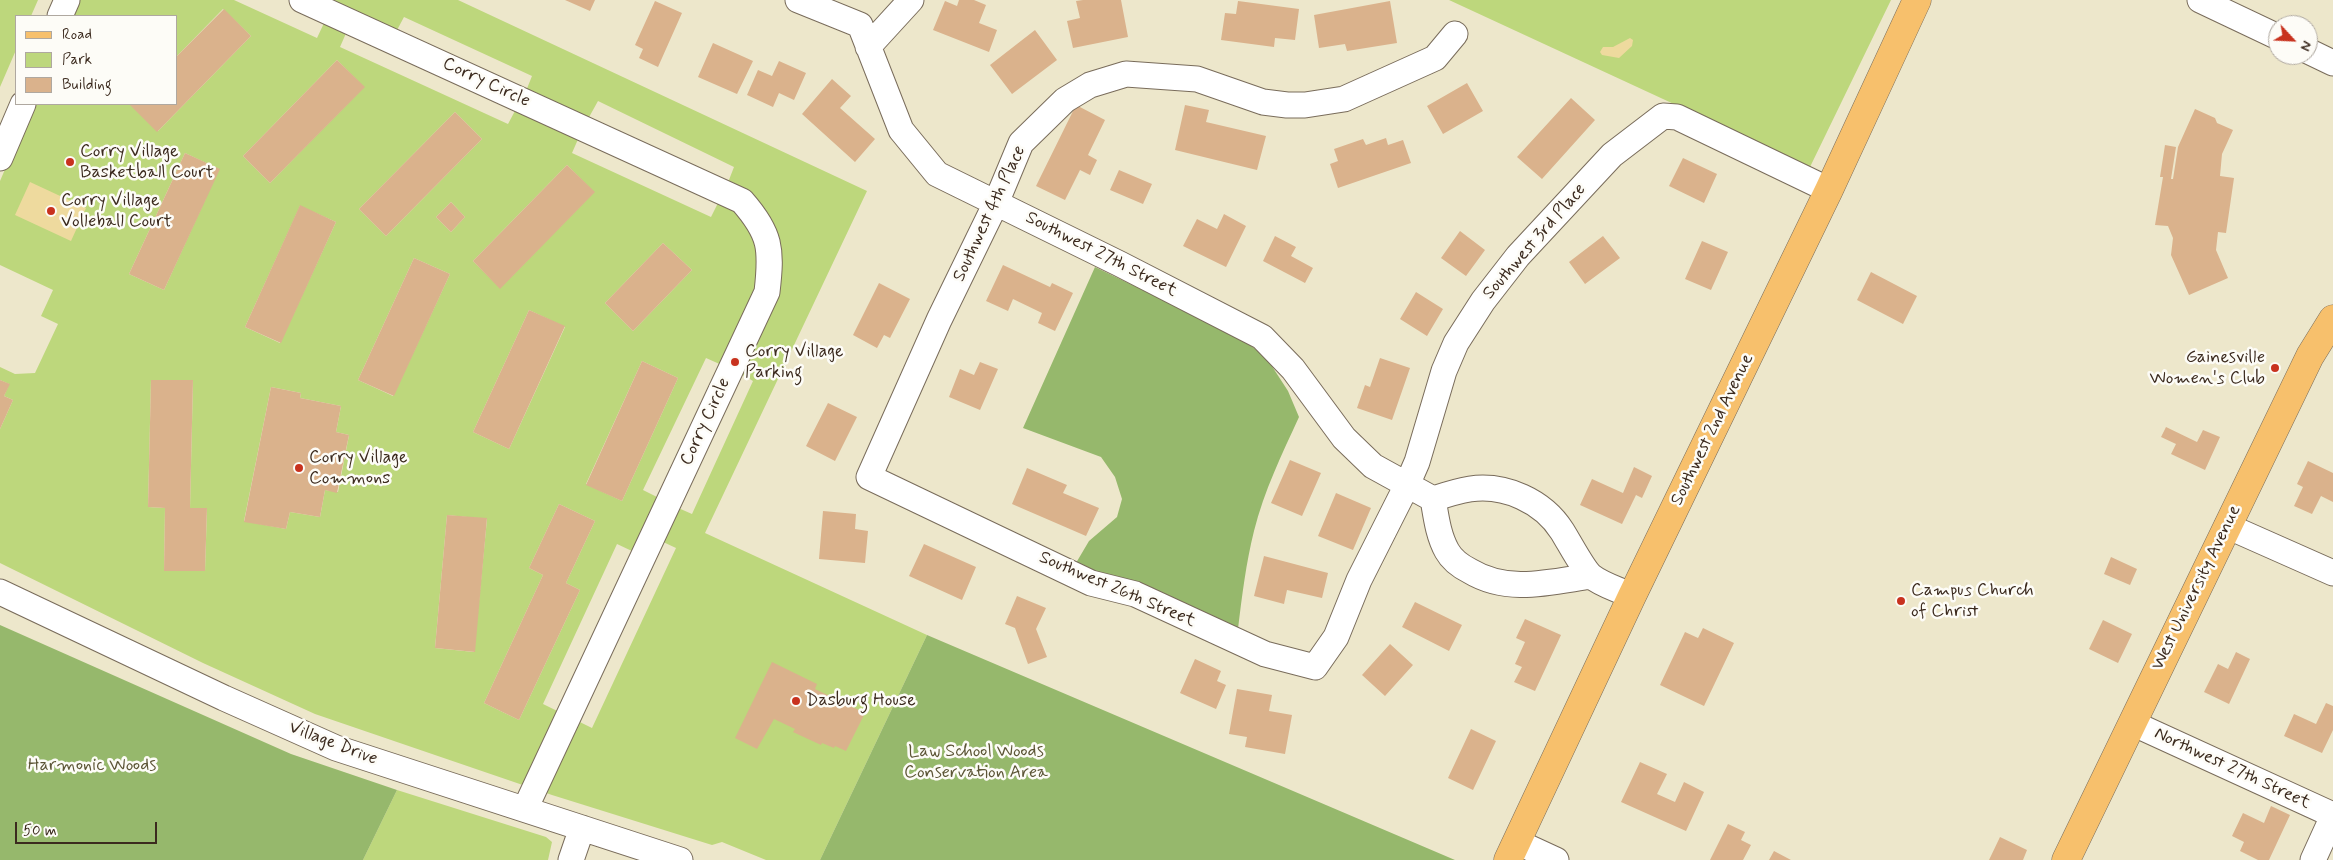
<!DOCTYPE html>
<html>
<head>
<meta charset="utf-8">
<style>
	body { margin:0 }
	#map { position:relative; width:2333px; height:860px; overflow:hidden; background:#ede7cb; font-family:Mynerve,sans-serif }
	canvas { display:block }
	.legend { position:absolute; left:15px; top:15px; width:162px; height:90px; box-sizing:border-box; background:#fdfcf7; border:1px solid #afa8a0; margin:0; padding:6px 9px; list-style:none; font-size:15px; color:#3b2a1e }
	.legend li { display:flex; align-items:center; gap:10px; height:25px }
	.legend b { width:25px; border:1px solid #afa8a0 }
	.north { position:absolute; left:2268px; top:15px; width:50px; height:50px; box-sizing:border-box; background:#fdfcf7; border:1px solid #afa8a0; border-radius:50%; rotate:115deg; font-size:14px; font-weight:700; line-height:20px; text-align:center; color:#3b2a1e }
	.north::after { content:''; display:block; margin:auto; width:18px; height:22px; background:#c8321e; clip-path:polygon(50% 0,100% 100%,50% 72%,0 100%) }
	.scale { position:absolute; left:15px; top:822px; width:142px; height:22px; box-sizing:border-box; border:2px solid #3b2a1e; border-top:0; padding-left:6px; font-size:15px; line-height:18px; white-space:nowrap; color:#3b2a1e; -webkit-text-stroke:4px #fdfcf7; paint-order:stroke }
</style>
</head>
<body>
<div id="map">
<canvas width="2333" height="860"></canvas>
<ul class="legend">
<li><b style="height:6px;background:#f7c06c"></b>Road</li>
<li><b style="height:14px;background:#bdd77c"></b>Park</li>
<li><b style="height:14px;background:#dab28c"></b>Building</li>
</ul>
<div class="north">N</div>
<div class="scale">50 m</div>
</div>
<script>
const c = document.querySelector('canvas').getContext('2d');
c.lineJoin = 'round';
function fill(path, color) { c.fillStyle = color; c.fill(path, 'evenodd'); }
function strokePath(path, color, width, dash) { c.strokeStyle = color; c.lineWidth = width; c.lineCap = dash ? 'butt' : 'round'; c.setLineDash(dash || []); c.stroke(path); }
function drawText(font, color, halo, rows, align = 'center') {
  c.font = font + ' Mynerve,sans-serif'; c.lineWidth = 5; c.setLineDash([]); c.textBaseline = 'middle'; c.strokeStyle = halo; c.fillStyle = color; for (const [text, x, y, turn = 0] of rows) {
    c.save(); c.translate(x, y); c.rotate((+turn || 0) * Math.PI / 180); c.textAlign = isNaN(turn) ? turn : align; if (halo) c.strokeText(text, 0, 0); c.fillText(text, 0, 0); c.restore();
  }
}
fill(new Path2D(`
	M0 0H38L31 16H16V50L0 87Z
	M77 0H234L317 38 325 21 347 31 340 47 508 124 516 109 579 137 572 153 711 217 720 199C795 244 751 307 724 366L706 358 643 490 659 498 634 552 617 544 543 704 592 728 676 548 661 541 676 507 692 514 753 381 739 373 774 294 776 252 775 234 761 208 747 195 727 185 734 167 598 101 588 119 526 91 532 76 404 17 396 32 333 4 335 0H458L867 191 705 533 927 635 820 860H766L722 842 712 845 552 795 315 714 203 663 0 563V429L13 400 4 396 9 384 0 380V367L15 374 35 373 58 324 41 316 53 290 0 265V181L33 104H131L158 131 251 36 223 9 176 57V16H70ZM337 60 364 87 270 183 243 156ZM455 112 482 139 386 236 359 209ZM185 153 219 169 164 290 129 274ZM567 165 594 192 500 288 473 261ZM451 202 465 217 451 232 436 217ZM300 206 336 222 280 343 245 327ZM663 243 692 270 633 331 605 303ZM414 258 450 274 393 396 358 380ZM529 310 565 327 509 449 473 432ZM642 361 678 378 622 501 586 484ZM151 380 193 381 190 508 207 509 205 571H164L165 508 148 507ZM271 387 301 393 300 398 341 406 336 432 349 435 338 492 325 490 320 517 290 512 286 529 244 521ZM559 504 595 521 566 583 580 590 519 720 484 703 543 575 529 568ZM447 515 487 519 474 652 435 648Z
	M1449 0H1891L1810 167Z
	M397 790 546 837 552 842 548 860H363Z`), '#bdd77c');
fill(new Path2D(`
	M1095 267 1236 335 1266 357 1288 391 1299 417C1282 454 1264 491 1254 531 1246 563 1242 596 1238 629L1098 574 1076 563 1089 541 1117 517 1122 499 1115 477 1101 457 1023 428Z
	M0 625 291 754 397 790 363 860H0Z
	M927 635 1455 860H820Z`), '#96b86c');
fill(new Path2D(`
	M1630 38 1633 40 1632 46 1619 58 1602 55 1600 52 1603 47H1613Z
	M30 182 86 208 71 241 15 215Z`), '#eeda9e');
fill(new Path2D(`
	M565 0H595L590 11Z
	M959 0H974L986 5 979 23 997 30 989 52 933 30 945 1 957 6Z
	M1083 0H1121L1128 37 1073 48 1067 21 1080 18 1076 1Z
	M655 1 682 13 658 67 639 58 643 49 635 45Z
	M1238 1 1299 9 1295 40 1275 38 1274 47 1221 40 1225 13 1236 14Z
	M1390 1 1397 43 1347 51 1345 44 1319 48 1314 15Z
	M224 9 251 36 157 132 129 104H176V57Z
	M1035 30 1057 60 1012 94 990 65Z
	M713 43 753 61 737 94 698 77Z
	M337 60 365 87 270 183 243 156Z
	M779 61 806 73 794 100 779 93 773 107 747 95 758 70 772 76Z
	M832 79 851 96 840 108 875 139 855 162 802 114Z
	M1467 83 1483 111 1443 134 1427 106Z
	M1571 98 1595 120 1542 179 1517 157Z
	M1076 105 1105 120 1088 155 1097 160 1090 175 1080 170 1065 200 1036 186Z
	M1185 105 1209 110 1206 122 1266 136 1257 170 1175 150Z
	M2195 109 2215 118 2217 123 2233 130 2222 154 2220 176 2234 178 2226 233 2218 232 2216 250 2228 278 2189 295 2171 255 2173 238 2168 226 2155 225 2163 177H2160L2165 145 2176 147 2171 179H2173L2178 147Z
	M455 112 482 139 386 236 359 209Z
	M1386 138 1388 145 1403 140 1411 163 1338 188 1330 164 1338 161 1334 149 1363 139 1366 145Z
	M185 153 220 169 164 290 129 274Z
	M1683 158 1717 174 1704 203 1669 186Z
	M567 165 595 192 500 289 473 261Z
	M1119 170 1152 184 1143 204 1110 190Z
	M451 202 465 217 451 232 436 217Z
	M300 205 336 222 281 343 245 327Z
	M1224 214 1246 226 1226 267 1183 246 1197 219 1217 229Z
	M1460 231 1485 250 1466 276 1441 258Z
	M1275 236 1296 247 1291 256 1313 268 1305 283 1263 261Z
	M1603 236 1620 258 1585 284 1569 262Z
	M1702 241 1728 252 1711 290 1685 279Z
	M663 243 692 270 633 331 605 303Z
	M414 258 450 274 394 396 358 380Z
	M1003 265 1050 287 1052 283 1073 293 1055 331 1038 323 1042 313 1013 299 1008 311 986 301Z
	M1871 272 1917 296 1903 324 1857 300Z
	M879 283 910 299 890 338 884 335 877 348 853 335Z
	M1416 292 1443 309 1427 336 1400 319Z
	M529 310 565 326 509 449 473 432Z
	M1380 358 1410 368 1392 420 1357 408 1365 385 1370 387Z
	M642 361 678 378 622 501 586 485Z
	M980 362 998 369 980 410 949 397 960 369 974 375Z
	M0 380 10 384 4 396 13 400 0 429Z
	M151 380H193L190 508H207L205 571H164L165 508 148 507Z
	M271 387 301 393 300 398 341 406 336 432 349 435 337 493 325 490 320 517 290 512 286 529 244 522Z
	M828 403 857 417 835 461 806 446Z
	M2166 427 2197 442 2203 430 2220 437 2205 470 2171 454 2176 444 2161 437Z
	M1290 460 1321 473 1302 516 1271 503Z
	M2308 461 2333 473V502L2321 496 2312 514 2294 506 2303 487 2297 484Z
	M1634 467 1652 476 1642 498 1636 495 1622 524 1580 505 1592 479 1623 493Z
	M1027 468 1067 485 1063 493 1099 508 1086 536 1012 504Z
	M1336 493 1371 508 1353 550 1318 536Z
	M559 504 595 521 566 583 580 590 519 720 484 703 543 575 529 568Z
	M823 511 856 514 855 529 868 531 865 563 819 559Z
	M447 515 487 518 475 652 435 648Z
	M924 544 976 567 962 600 909 576Z
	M1264 556 1328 573 1322 598 1287 590 1284 604 1254 596Z
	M2111 557 2137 569 2130 585 2104 574Z
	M1017 596 1046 608 1036 629 1047 657 1028 664 1015 628 1005 624Z
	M1415 602 1462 625 1449 651 1402 627Z
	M1525 619 1561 635 1535 691 1514 682 1522 667 1515 664 1525 642 1516 638Z
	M2103 620 2132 634 2118 663 2089 649Z
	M1703 628 1734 643 1704 706 1660 685 1685 632 1698 638Z
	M1390 644 1413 665 1385 696 1362 675Z
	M2236 652 2250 659 2229 704 2204 692 2218 664 2228 669Z
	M1195 659 1221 671 1217 681 1226 685 1216 709 1180 693Z
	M772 662 817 684 815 689 865 713 846 751 835 746 834 748 822 743 821 745 793 732 795 729 774 719 757 749 735 738Z
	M1237 689 1272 695 1269 711 1292 715 1285 754 1245 747 1247 737 1229 734Z
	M2326 703 2333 706V730L2322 753 2284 736 2294 714 2316 724Z
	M1471 729 1496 741 1473 790 1448 778Z
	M1640 762 1667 774 1657 794 1675 802 1684 782 1704 792 1686 831 1621 802Z
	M2271 806 2290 815 2269 860H2258L2240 851 2244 842 2232 836 2243 813 2264 823Z
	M1728 824 1745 832 1741 840 1751 845 1743 860H1710Z
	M2000 837 2027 850 2023 860H1989Z
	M1774 851 1791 860H1769Z`), '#dab28c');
const minor = new Path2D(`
	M302 0 742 201C771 234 772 249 767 292L525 809
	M798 0 860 25 901 130 937 174 1120 264 1262 337 1293 369 1344 438 1373 466 1433 499C1445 495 1457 491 1470 489 1505 484 1543 501 1562 531 1569 542 1583 569 1591 576 1602 585 1620 590 1632 596
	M2200 0 2278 37
	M60 16 67 0
	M1455 34 1435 58 1344 99 1305 105H1287L1263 102 1197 79 1126 74 1090 85 1065 100 1021 143 996 203 939 320 869 477 1091 583 1135 594 1265 654 1315 667 1336 637 1359 580 1407 485 1417 462 1444 371 1456 343 1483 301 1518 256 1612 155 1663 116 1677 117 1829 190
	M868 47 911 0
	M2308 51 2333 63
	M0 158 23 104
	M1433 499C1436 516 1438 535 1447 551 1452 560 1460 566 1470 571 1508 594 1550 582 1591 576
	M2227 526 2333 573
	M0 592 224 698 336 748 680 860
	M2132 723 2333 815
	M1517 842 1556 860
	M571 860 582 828
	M2313 860 2333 816`);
const major = new Path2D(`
	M1508 860 1632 596 1829 190 1917 0
	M2066 860 2310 356 2333 319`);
strokePath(minor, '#796c5b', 27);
strokePath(major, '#796c5b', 29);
strokePath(minor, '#fff', 25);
strokePath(major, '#f7c06c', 28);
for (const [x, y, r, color] of [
	[70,162,5,"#c8321e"],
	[51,211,5,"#c8321e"],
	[735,362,5,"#c8321e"],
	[2275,368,5,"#c8321e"],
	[299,468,5,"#c8321e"],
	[1901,601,5,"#c8321e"],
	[796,701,5,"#c8321e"]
]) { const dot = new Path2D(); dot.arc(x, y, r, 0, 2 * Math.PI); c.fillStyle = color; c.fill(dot); strokePath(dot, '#fdfcf7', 2); }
drawText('18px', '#3b2a1e', '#fdfcf7', [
	["Corry Circle",486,83,25],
	["Southwest 4th Place",990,214,-65],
	["Southwest 3rd Place",1535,242,-49],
	["Southwest 27th Street",1101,255,27],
	["Corry Circle",706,422,-65],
	["Southwest 2nd Avenue",1713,430,-64],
	["West University Avenue",2197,588,-64],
	["Southwest 26th Street",1117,590,23],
	["Village Drive",333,744,21],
	["Northwest 27th Street",2232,769,25]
]);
drawText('18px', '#3b2a1e', '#fdfcf7', [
	["Corry Village",80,152],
	["Basketball Court",80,173],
	["Corry Village",61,201],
	["Volleball Court",61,222],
	["Corry Village",745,352],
	["Parking",745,373],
	["Gainesville",2265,358,"right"],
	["Women's Club",2265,379,"right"],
	["Corry Village",309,458],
	["Commons",309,479],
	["Campus Church",1911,591],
	["of Christ",1911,612],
	["Dasburg House",806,701]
], 'left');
drawText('18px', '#5c5536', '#fdfcf7', [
	["Law School Woods",976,752],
	["Conservation Area",976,773],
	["Harmonic Woods",92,766]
]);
</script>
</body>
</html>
